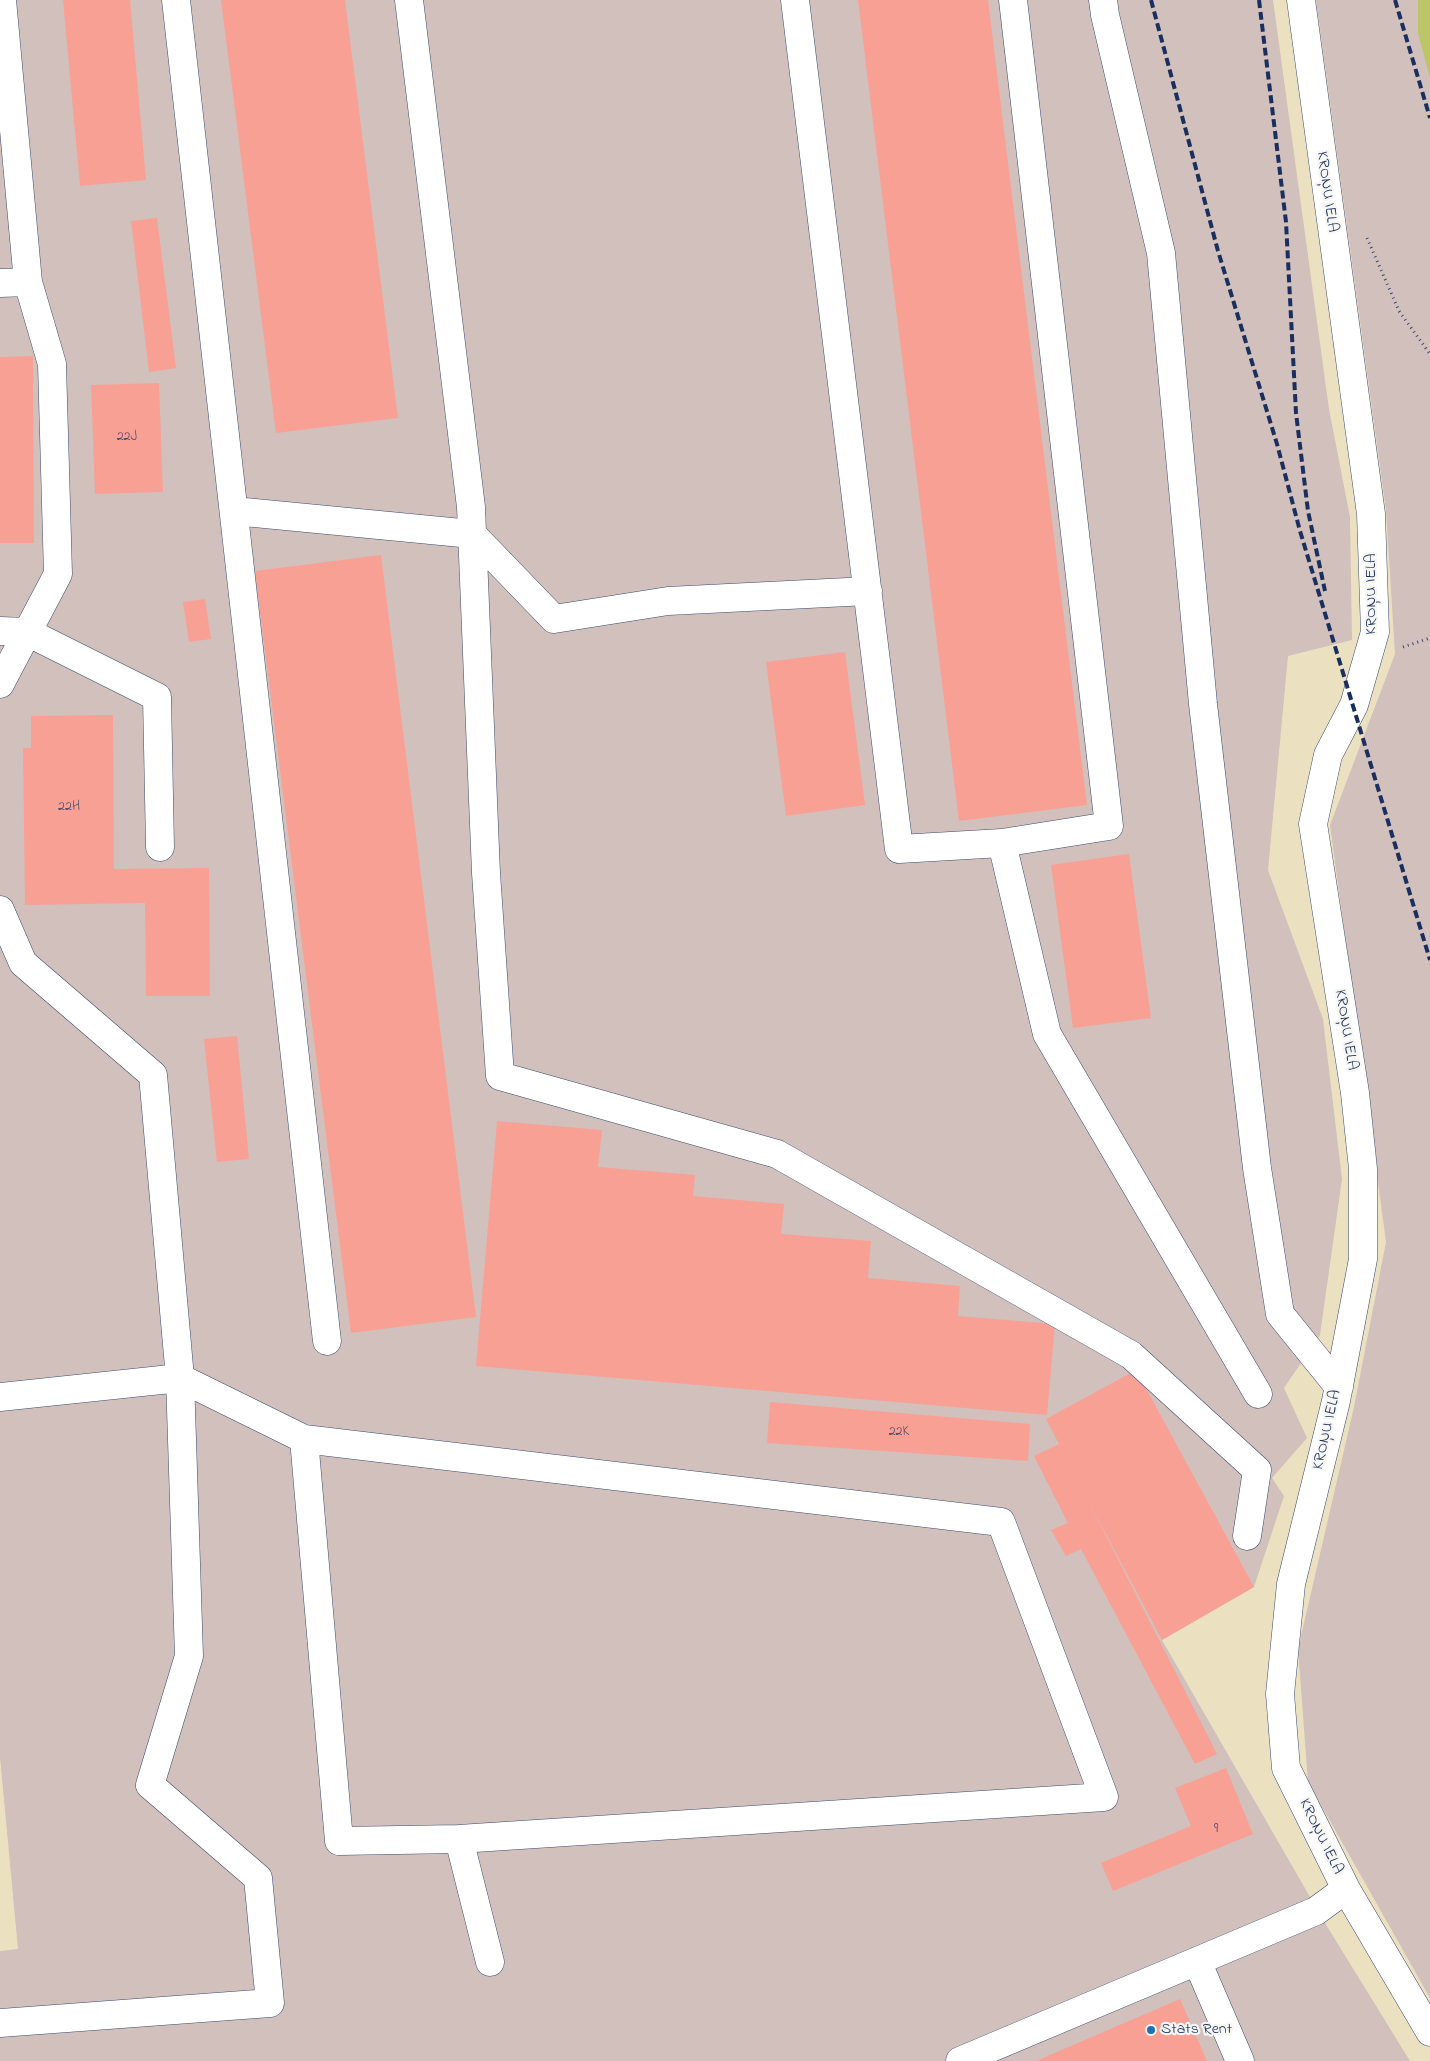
<!DOCTYPE html>
<html>
<head>
<meta charset="utf-8">
<style>
	body { margin:0 }
	canvas { display:block; background:#ebe1c1 }
</style>
</head>
<body>
<canvas width="1430" height="2061"></canvas>
<script>
const c = document.querySelector('canvas').getContext('2d');
c.lineJoin = 'round';
function fill(path, color) { c.fillStyle = color; c.fill(path, 'evenodd'); }
function strokePath(path, color, width, dash) { c.strokeStyle = color; c.lineWidth = width; c.lineCap = dash ? 'butt' : 'round'; c.setLineDash(dash || []); c.stroke(path); }
function drawText(font, color, halo, rows, align = 'center') {
  c.font = font + ' "Indie Flower",sans-serif'; c.lineWidth = 4.5; c.setLineDash([]); c.textBaseline = 'middle'; c.strokeStyle = halo; c.fillStyle = color; for (const [text, x, y, turn = 0] of rows) {
    c.save(); c.translate(x, y); c.rotate((+turn || 0) * Math.PI / 180); c.textAlign = isNaN(turn) ? turn : align; if (halo) c.strokeText(text, 0, 0); c.fillText(text, 0, 0); c.restore();
  }
}
fill(new Path2D(`
	M0 0H1273L1329 409 1350 517 1352 640 1288 656 1268 870 1323 1019 1342 1179 1320 1335 1284 1388 1307 1438 1272 1478 1284 1496 1254 1587 1162 1640 1325 1923 1410 2061H0V1951L18 1949 0 1757Z
	M1316 0H1430V1998L1308 1782 1298 1649 1354 1407 1386 1242 1330 825 1395 654 1386 510Z`), '#d1c0bc');
fill(new Path2D(`
	M1418 0H1430V78L1418 33Z`), '#bac667');
fill(new Path2D(`
	M63 0H130L146 180 80 186Z
	M221 0H345L398 418 276 433Z
	M858 0H988L1087 805 959 821Z
	M157 218 176 368 149 372 131 221Z
	M33 356 34 543H0V357Z
	M159 383 163 492 95 494 91 385Z
	M381 555 476 1317 351 1333 255 571Z
	M205 599 211 639 189 642 183 602Z
	M845 652 865 805 786 816 766 662Z
	M113 715 114 869 209 868 210 996H146L145 903 25 905 23 748H31V716Z
	M1129 854 1151 1018 1073 1028 1051 865Z
	M237 1036 249 1159 217 1162 204 1039Z
	M497 1121 602 1130 598 1167 695 1175 693 1196 784 1204 781 1234 871 1241 868 1278 960 1286 958 1316 1055 1324 1047 1415 476 1366Z
	M1136 1370 1254 1587 1162 1640 1088 1500 1217 1754 1195 1764 1081 1549 1066 1556 1051 1530 1068 1523 1034 1456 1059 1444 1046 1419Z
	M770 1402 1030 1424 1028 1461 767 1443Z
	M1226 1768 1253 1834 1113 1891 1101 1863 1191 1826 1175 1788Z
	M1180 1999 1207 2061H1036Z`), '#f9a095');
const minor = new Path2D(`
	M176 0 327 1341
	M409 0 471 507 486 873 500 1076 777 1154 1131 1355 1257 1470 1247 1536
	M795 0 899 849 1002 843
	M1013 0 1109 826 1002 843 1047 1034 1258 1394
	M1103 0 1105 15 1161 253 1203 704 1257 1168 1280 1314 1339 1387
	M1301 0 1371 514 1375 632 1354 705 1328 755 1313 824 1355 1093 1363 1169V1259L1336 1401 1291 1584 1280 1694 1286 1768 1346 1889 1430 2032
	M0 283 28 282
	M234 511 472 534 554 619 668 601 868 591
	M0 631 27 632 157 697 160 847
	M0 684 58 574 52 364 28 282 2 0
	M0 910 23 963 153 1075 180 1378 189 1656 150 1785 258 1878 270 2003 0 2023
	M0 1397 180 1378 304 1439 1001 1522 1104 1797 459 1839 490 1962
	M304 1439 339 1841 459 1839
	M1197 1961 1240 2061
	M960 2061 1316 1911 1346 1889`);
strokePath(minor, '#3a4a6d', 29);
strokePath(new Path2D(`
	M1367 238 1399 311 1430 354
	M1403 647 1430 638`), '#3a4a6d', 3, [1, 4]);
strokePath(minor, '#fff', 28);
strokePath(new Path2D(`
	M1151 0 1218 251 1277 444 1300 531 1430 960
	M1259 0 1286 222 1296 413 1308 511 1325 591
	M1395 0 1430 118`), '#1b2f5e', 4, [8, 4]);
for (const [x, y, r, color] of [
	[1151,2030,5,"#1f6fb2"]
]) { const dot = new Path2D(); dot.arc(x, y, r, 0, 2 * Math.PI); c.fillStyle = color; c.fill(dot); strokePath(dot, '#f6f6f2', 2); }
drawText('14px', '#524b6c', null, [
	["22J",127,438],
	["22H",69,808],
	["22K",899,1433],
	["9",1216,1830]
]);
drawText('16px', '#1b2f5e', '#f6f6f2', [
	["KROŅU IELA",1326,192,82],
	["KROŅU IELA",1372,594,-90],
	["KROŅU IELA",1345,1030,81],
	["KROŅU IELA",1328,1430,-77],
	["KROŅU IELA",1320,1837,64]
]);
drawText('16px', '#1b2f5e', '#f6f6f2', [
	["Stats Rent",1161,2030]
], 'left');
</script>
</body>
</html>
